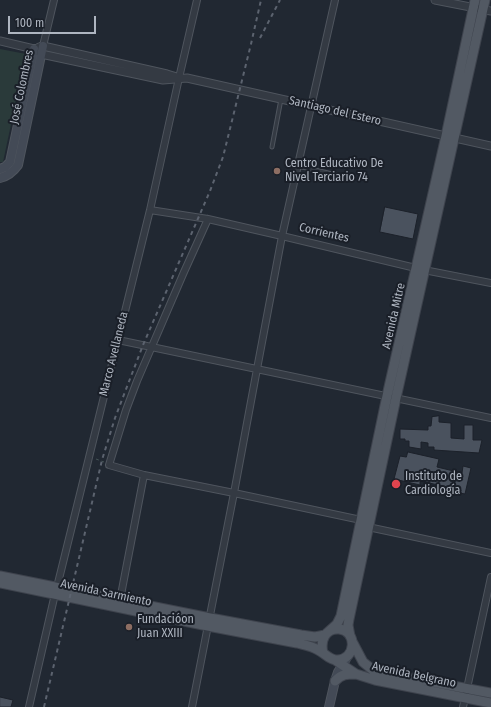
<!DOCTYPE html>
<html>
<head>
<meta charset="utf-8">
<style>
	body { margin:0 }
	#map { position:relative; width:491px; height:707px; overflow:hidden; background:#212832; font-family:"Fira Sans Condensed",sans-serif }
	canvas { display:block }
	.scale { position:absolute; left:8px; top:16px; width:88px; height:18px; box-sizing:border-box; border:2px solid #aeb5c0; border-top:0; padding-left:5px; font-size:12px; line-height:14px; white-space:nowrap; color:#aeb5c0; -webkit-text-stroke:3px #1a1f28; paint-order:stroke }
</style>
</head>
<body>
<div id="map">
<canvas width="491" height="707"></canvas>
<div class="scale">100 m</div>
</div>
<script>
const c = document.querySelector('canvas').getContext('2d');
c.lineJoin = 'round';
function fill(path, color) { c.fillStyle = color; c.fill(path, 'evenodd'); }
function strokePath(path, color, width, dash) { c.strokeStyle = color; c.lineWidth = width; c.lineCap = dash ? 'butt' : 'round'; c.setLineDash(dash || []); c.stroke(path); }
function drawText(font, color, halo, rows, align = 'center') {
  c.font = font + ' "Fira Sans Condensed",sans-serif'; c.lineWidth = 4; c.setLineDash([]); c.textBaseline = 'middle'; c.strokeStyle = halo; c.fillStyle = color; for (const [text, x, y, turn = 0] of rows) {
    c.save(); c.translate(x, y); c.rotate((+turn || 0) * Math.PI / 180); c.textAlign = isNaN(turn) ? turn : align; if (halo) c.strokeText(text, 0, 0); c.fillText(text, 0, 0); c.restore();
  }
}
fill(new Path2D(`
	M0 49 26 54 3 162H0Z`), '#2a3a3a');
const building = new Path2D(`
	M385 207 418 214 413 239 380 232Z
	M439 416V422L451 423V438L464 439V425H473V440H482L479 453 434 450V447H428V443L421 442V449L409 447V441H405V439H400V429L428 430V426H431L432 417Z
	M408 452 439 459 437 467 462 473 463 466 471 468 465 494 460 493 461 490 420 481V485L394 479 400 456 406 457Z
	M0 697 13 700 11 707H0Z`);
fill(building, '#4a525e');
strokePath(building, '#1c212a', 1);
const service = new Path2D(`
	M272 147 281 99
	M298 166 341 176`);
const minor = new Path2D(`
	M43 46 54 0
	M150 210 208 219 282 236 424 270 491 283
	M208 219 184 272 137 381 126 410 109 465 144 475 234 493 361 520 368 527 491 553
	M118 340 491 418
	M120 600 144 475
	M29 707 55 594 57 587 150 210 179 78 197 0
	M192 707 234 493 257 369 282 236 335 0
	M463 707 491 577`);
const tertiary = new Path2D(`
	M435 0 491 11
	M0 41 34 49 41 54 163 80 187 78 491 146
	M39 47 43 46 167 74 177 77`);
const secondary = new Path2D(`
	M0 169 5 167 10 162 34 49
	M0 178C8 176 13 172 18 165L43 46
	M329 707 335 681 338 672 346 659`);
const primary = new Path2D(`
	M0 576 210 618 301 635 315 637 325 635
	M0 583 208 626 297 643C305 645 312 646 318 650 325 653 329 660 337 660 356 660 358 631 339 629 325 628 320 641 323 653
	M328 632 337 624 341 616 387 396 446 136 475 0
	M350 636 348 625 349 619 396 398 485 0
	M353 643 363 662 374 671 491 693
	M335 660 356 674 375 680 491 703
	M335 681C342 674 346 674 356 674`);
strokePath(service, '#4f555e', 5);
strokePath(minor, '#4f555e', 8);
strokePath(tertiary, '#4f555e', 9);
strokePath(secondary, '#4f555e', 10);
strokePath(primary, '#3e434d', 11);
strokePath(new Path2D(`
	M96 459 104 462`), '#475658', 1, [3, 3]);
strokePath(service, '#343a43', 3);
strokePath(minor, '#343a43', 6);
strokePath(tertiary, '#343a43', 7);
strokePath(secondary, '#434a56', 8);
strokePath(primary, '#525963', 9);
strokePath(new Path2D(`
	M260 38 280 0
	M44 707 102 460 115 418 143 345 210 191 223 157 251 44 261 0`), '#5c636f', 2, [4, 4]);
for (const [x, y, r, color] of [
	[277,171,4,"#8d6e63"],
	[396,484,5,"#e0444e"],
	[129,627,4,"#8d6e63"]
]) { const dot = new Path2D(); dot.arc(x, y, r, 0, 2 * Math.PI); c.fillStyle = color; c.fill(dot); strokePath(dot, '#1a1f28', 1.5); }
drawText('12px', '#aeb5c0', '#1a1f28', [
	["José Colombres",22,87,-78],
	["Santiago del Estero",335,111,13],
	["Corrientes",324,233,13],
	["Avenida Mitre",394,316,-77],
	["Marco Avellaneda",114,354,-76],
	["Avenida Sarmiento",106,593,12],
	["Avenida Belgrano",414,675,12]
]);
drawText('12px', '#aeb5c0', '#1a1f28', [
	["Centro Educativo De",285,164],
	["Nivel Terciario 74",285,178],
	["Instituto de",405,477],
	["Cardiología",405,491],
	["Fundacióon",137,620],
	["Juan XXIII",137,634]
], 'left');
</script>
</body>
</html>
